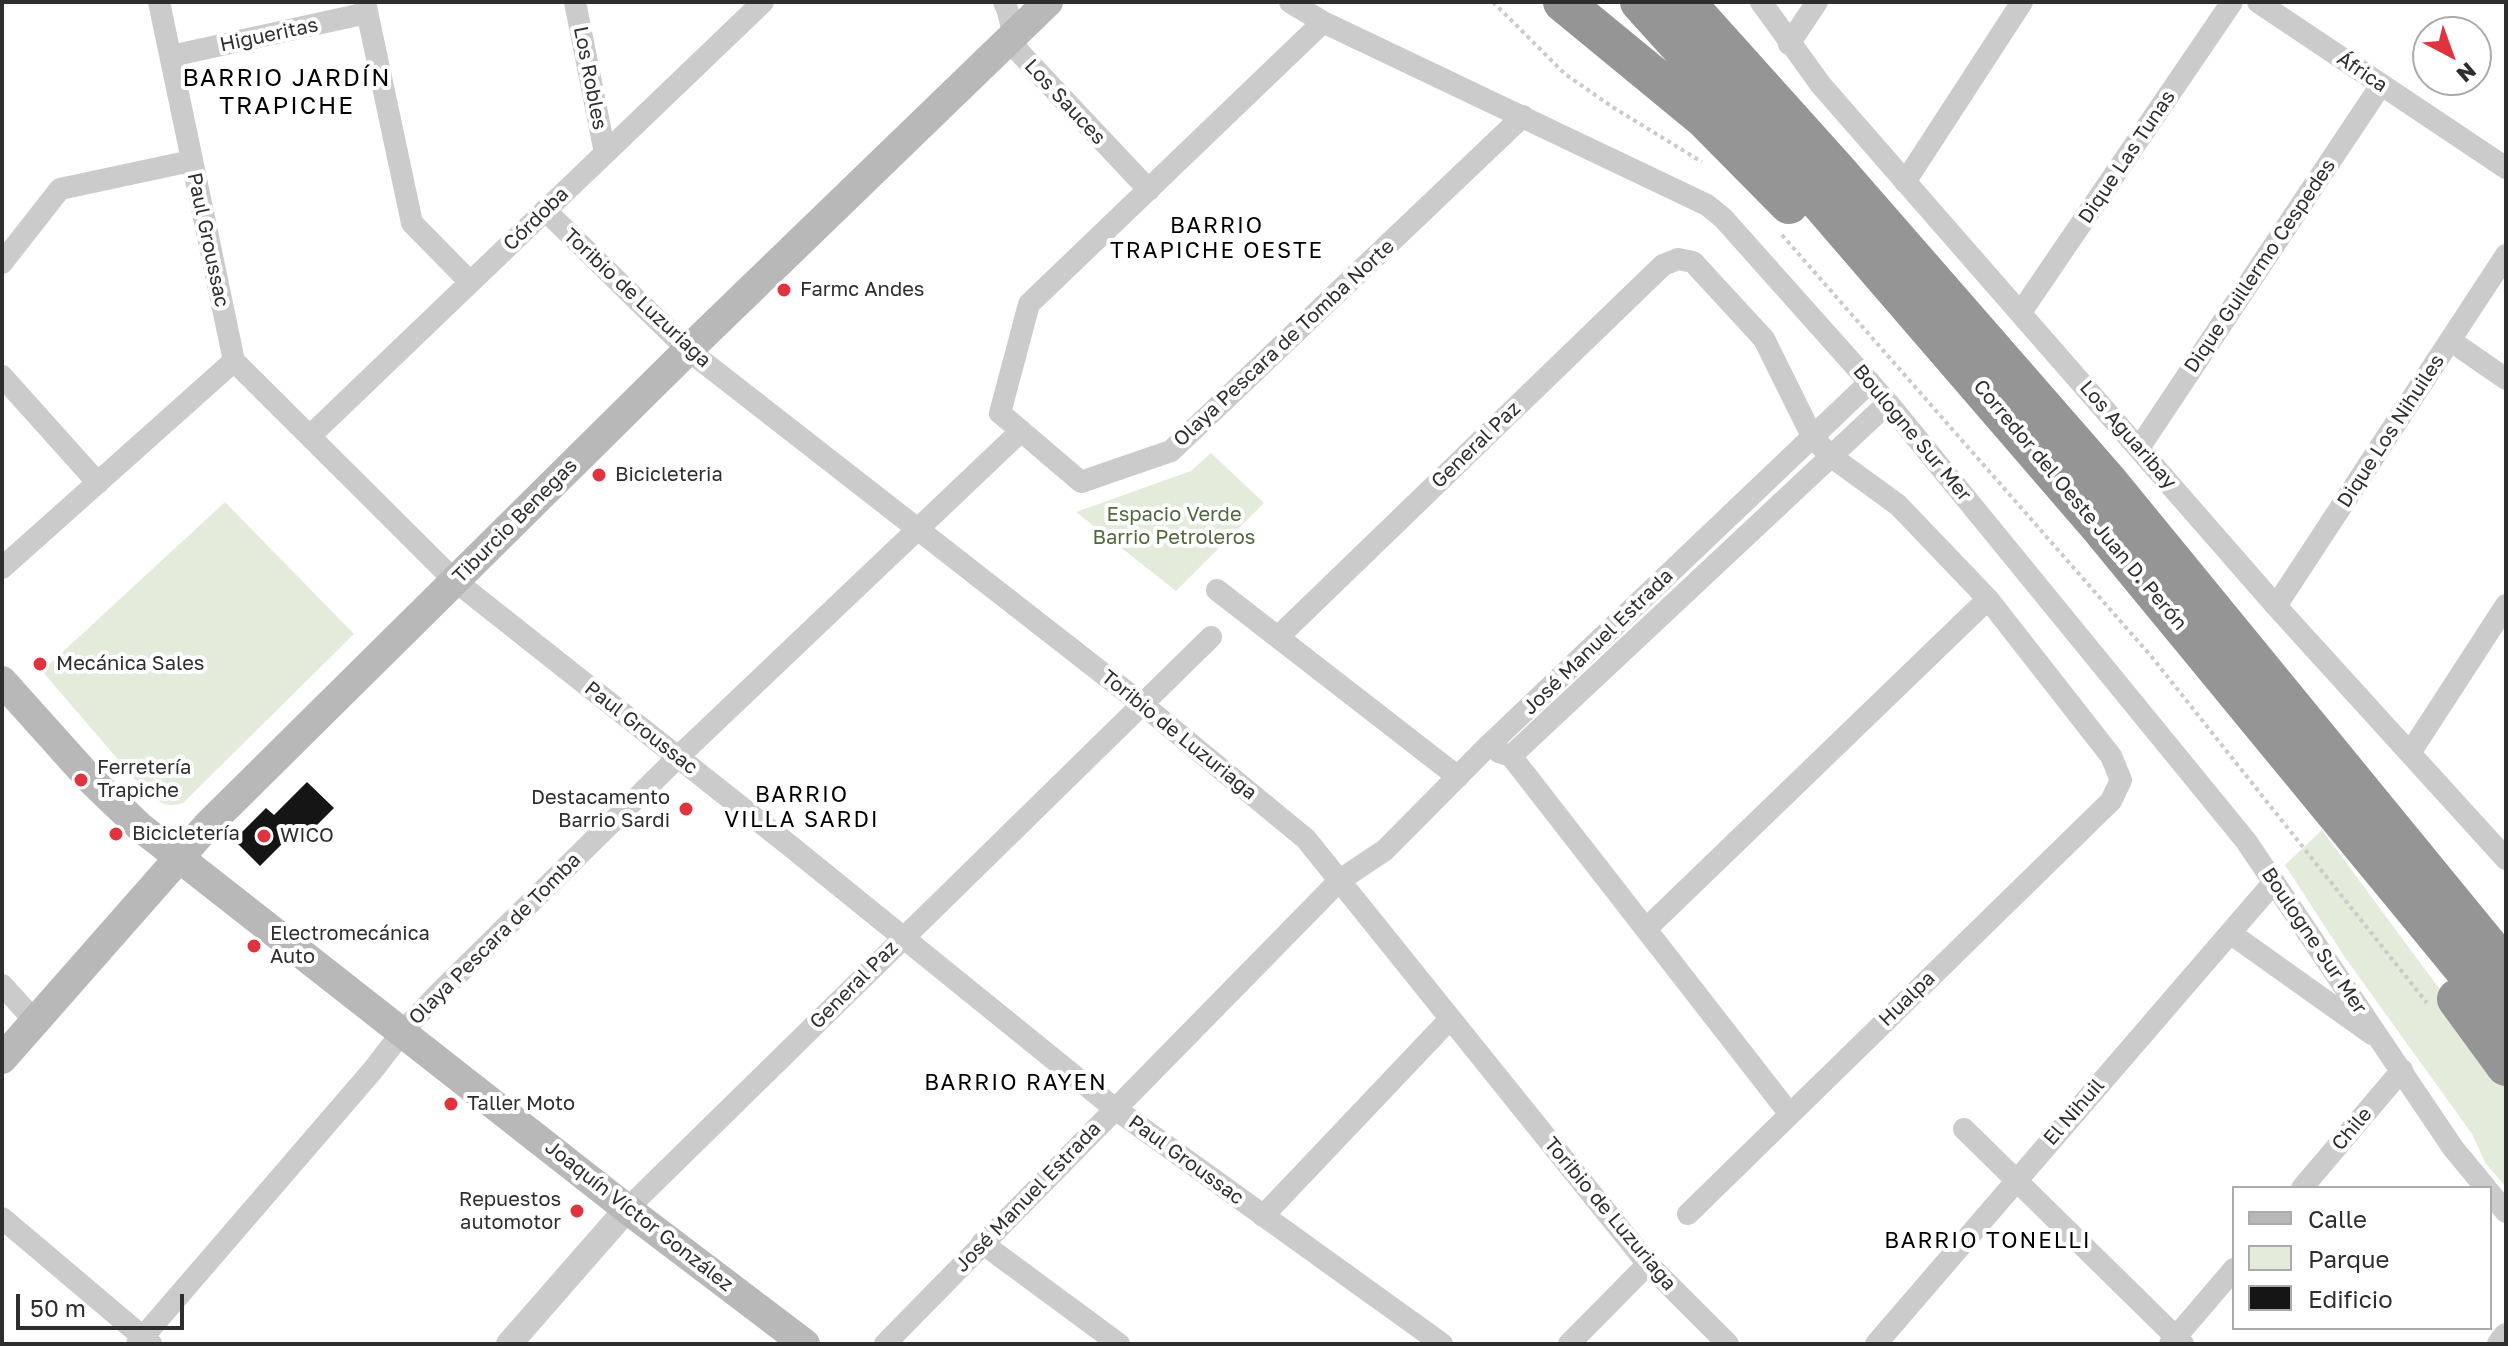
<!DOCTYPE html>
<html>
<head>
<meta charset="utf-8">
<style>
	body { margin:0 }
	#map { position:relative; width:2508px; height:1346px; overflow:hidden; background:#fff; font-family:"Golos Text",sans-serif }
	canvas { display:block }
	.frame { position:absolute; inset:0; border:4px solid #2e2e2e; pointer-events:none }
	.legend { position:absolute; left:2232px; top:1186px; width:260px; height:144px; box-sizing:border-box; background:#fff; border:2px solid #ababab; margin:0; padding:10px 14px; list-style:none; font-size:24px; color:#2e2e2e }
	.legend li { display:flex; align-items:center; gap:16px; height:40px }
	.legend b { width:40px; border:2px solid #ababab }
	.north { position:absolute; left:2412px; top:16px; width:80px; height:80px; box-sizing:border-box; background:#fff; border:2px solid #ababab; border-radius:50%; rotate:139deg; font-size:22px; font-weight:700; line-height:32px; text-align:center; color:#2e2e2e }
	.north::after { content:''; display:block; margin:auto; width:28px; height:36px; background:#e1333d; clip-path:polygon(50% 0,100% 100%,50% 72%,0 100%) }
	.scale { position:absolute; left:16px; top:1294px; width:168px; height:36px; box-sizing:border-box; border:4px solid #2e2e2e; border-top:0; padding-left:10px; font-size:24px; line-height:28px; white-space:nowrap; color:#2e2e2e; -webkit-text-stroke:6px #fff; paint-order:stroke }
</style>
</head>
<body>
<div id="map">
<canvas width="2508" height="1346"></canvas>
<div class="frame"></div>
<ul class="legend">
<li><b style="height:10px;background:#b8b8b8"></b>Calle</li>
<li><b style="height:22px;background:#e3ebdb"></b>Parque</li>
<li><b style="height:22px;background:#151515"></b>Edificio</li>
</ul>
<div class="north">N</div>
<div class="scale">50 m</div>
</div>
<script>
const c = document.querySelector('canvas').getContext('2d');
c.lineJoin = 'round';
function fill(path, color) { c.fillStyle = color; c.fill(path, 'evenodd'); }
function strokePath(path, color, width, dash) { c.strokeStyle = color; c.lineWidth = width; c.lineCap = dash ? 'butt' : 'round'; c.setLineDash(dash || []); c.stroke(path); }
function drawText(font, color, halo, rows, align = 'center') {
  c.font = font + ' "Golos Text",sans-serif'; c.lineWidth = 8; c.setLineDash([]); c.textBaseline = 'middle'; c.strokeStyle = halo; c.fillStyle = color; for (const [text, x, y, turn = 0] of rows) {
    c.save(); c.translate(x, y); c.rotate((+turn || 0) * Math.PI / 180); c.textAlign = isNaN(turn) ? turn : align; if (halo) c.strokeText(text, 0, 0); c.fillText(text, 0, 0); c.restore();
  }
}
fill(new Path2D(`
	M1211 453 1264 503 1176 591 1076 512 1191 471Z
	M225 502 354 634 183 803C167 808 159 803 146 792L42 671Z
	M2322 830 2506 1079V1187L2486 1164 2472 1134 2344 956 2285 865Z`), '#e3ebdb');
fill(new Path2D(`
	M307 782 334 808 299 843 291 835 260 866 234 840 266 808 274 815Z`), '#151515');
strokePath(new Path2D(`
	M1493 2 1565 74 1614 108 1702 162
	M1782 235 2151 656 2427 1003`), '#cbcbcb', 4, [4, 4]);
strokePath(new Path2D(`
	M159 2 234 361 454 580 789 845 1114 1108 1442 1344
	M365 2 412 223 470 282
	M575 2 605 153
	M1004 2C1013 18 1010 36 1019 52L1149 190
	M1290 2 1323 22 1707 205 1723 218 1888 403 2246 841 2453 1148 2486 1188
	M1761 2 1821 85 2276 606 2506 859
	M2258 2 2506 168
	M1323 22 1029 304 1000 413 1081 482 1171 451 1523 116
	M1789 44 1817 2
	M171 56 367 13
	M1905 182 2022 2
	M545 210 688 350 1142 704 1306 839 1648 1264 1728 1344
	M2 263 60 189 191 161
	M2021 312 2232 2
	M2451 341 2506 379
	M2 376 98 483
	M310 436 763 2
	M2139 448 2381 85
	M2 568 234 361
	M1217 590 1458 777
	M2276 606 2506 255
	M1278 637 1663 265 1678 259 1693 262 1764 339 1813 438 1832 457 1898 505 1988 599 2111 756 2121 780 2111 801 1688 1214
	M1499 752 1511 756 1789 1113
	M2410 753 2506 605
	M1511 756 1888 403
	M1646 929 1988 599
	M2230 933 2372 1034
	M2 985 35 1021
	M1964 1129 2183 1344
	M2302 1188 2402 1070
	M2490 1193 2506 1212
	M627 1209 1211 637
	M1263 1216 1449 1020
	M2 1218 151 1344
	M982 1243 1119 1344
	M137 1344 373 1070 403 1031 439 993 678 757 1021 431
	M885 1344 1340 880 1385 850 1486 748 1870 382
	M1569 1344 1648 1264
	M1876 1344 2274 882
	M2170 1344 2234 1269`), '#cbcbcb', 22);
strokePath(new Path2D(`
	M509 1344 627 1209
	M2500 1344 2506 1336`), '#cbcbcb', 26);
strokePath(new Path2D(`
	M2 681 89 778 140 827 627 1209 805 1344
	M2 1059 208 825 688 350 1048 2`), '#b8b8b8', 30);
strokePath(new Path2D(`
	M1563 2 1704 118 1789 204
	M1640 2 1794 172 2101 528 2506 1020
	M1685 2 1837 171 2108 482 2506 968
	M2457 999 2506 1066`), '#959595', 40);
for (const [x, y, r, color] of [
	[784,290,8,"#e1333d"],
	[599,475,8,"#e1333d"],
	[40,664,8,"#e1333d"],
	[81,780,8,"#e1333d"],
	[686,809,8,"#e1333d"],
	[116,834,8,"#e1333d"],
	[264,836,8,"#e1333d"],
	[254,946,8,"#e1333d"],
	[451,1104,8,"#e1333d"],
	[577,1211,8,"#e1333d"]
]) { const dot = new Path2D(); dot.arc(x, y, r, 0, 2 * Math.PI); c.fillStyle = color; c.fill(dot); strokePath(dot, '#fff', 3); }
drawText('20px', '#2e2e2e', '#fff', [
	["Higueritas",269,35,-12],
	["África",2362,72,34],
	["Los Robles",590,78,79],
	["Los Sauces",1065,102,47],
	["Dique Las Tunas",2127,157,-56],
	["Córdoba",536,219,-44],
	["Paul Groussac",208,240,78],
	["Dique Guillermo Cespedes",2260,266,-56],
	["Toribio de Luzuriaga",637,298,43],
	["Olaya Pescara de Tomba Norte",1284,343,-43],
	["Dique Los Nihuiles",2391,431,-57],
	["Boulogne Sur Mer",1912,433,50],
	["Los Aguaribay",2128,435,49],
	["General Paz",1476,445,-44],
	["Corredor del Oeste Juan D. Perón",2080,505,50],
	["Tiburcio Benegas",515,521,-45],
	["José Manuel Estrada",1598,642,-44],
	["Paul Groussac",641,728,38],
	["Toribio de Luzuriaga",1179,735,39],
	["Olaya Pescara de Tomba",495,939,-45],
	["Boulogne Sur Mer",2314,941,56],
	["General Paz",854,985,-45],
	["Hualpa",1907,999,-44],
	["El Nihuil",2074,1112,-49],
	["Chile",2352,1129,-50],
	["Paul Groussac",1186,1160,36],
	["José Manuel Estrada",1028,1197,-46],
	["Toribio de Luzuriaga",1610,1214,50],
	["Joaquín Víctor González",639,1216,38]
]);
drawText('20px', '#2e2e2e', '#fff', [
	["Farmc Andes",800,290],
	["Bicicleteria",615,475],
	["Mecánica Sales",56,664],
	["Ferretería",97,768],
	["Trapiche",97,791],
	["Destacamento",670,798,"right"],
	["Barrio Sardi",670,821,"right"],
	["Bicicletería",132,834],
	["WICO",280,836],
	["Electromecánica",270,934],
	["Auto",270,957],
	["Taller Moto",467,1104],
	["Repuestos",561,1200,"right"],
	["automotor",561,1223,"right"]
], 'left');
drawText('20px', '#50683c', '#fff', [
	["Espacio Verde",1174,515],
	["Barrio Petroleros",1174,538]
]);
c.letterSpacing = '2px';
drawText('22px', '#000', '#fff', [
	["BARRIO",1217,226],
	["TRAPICHE OESTE",1217,251],
	["BARRIO",802,795],
	["VILLA SARDI",802,820],
	["BARRIO RAYEN",1016,1083],
	["BARRIO TONELLI",1988,1241]
]);
c.letterSpacing = '0px';
c.letterSpacing = '2px';
drawText('24px', '#000', '#fff', [
	["BARRIO JARDÍN",287,78],
	["TRAPICHE",287,106]
]);
c.letterSpacing = '0px';
</script>
</body>
</html>
